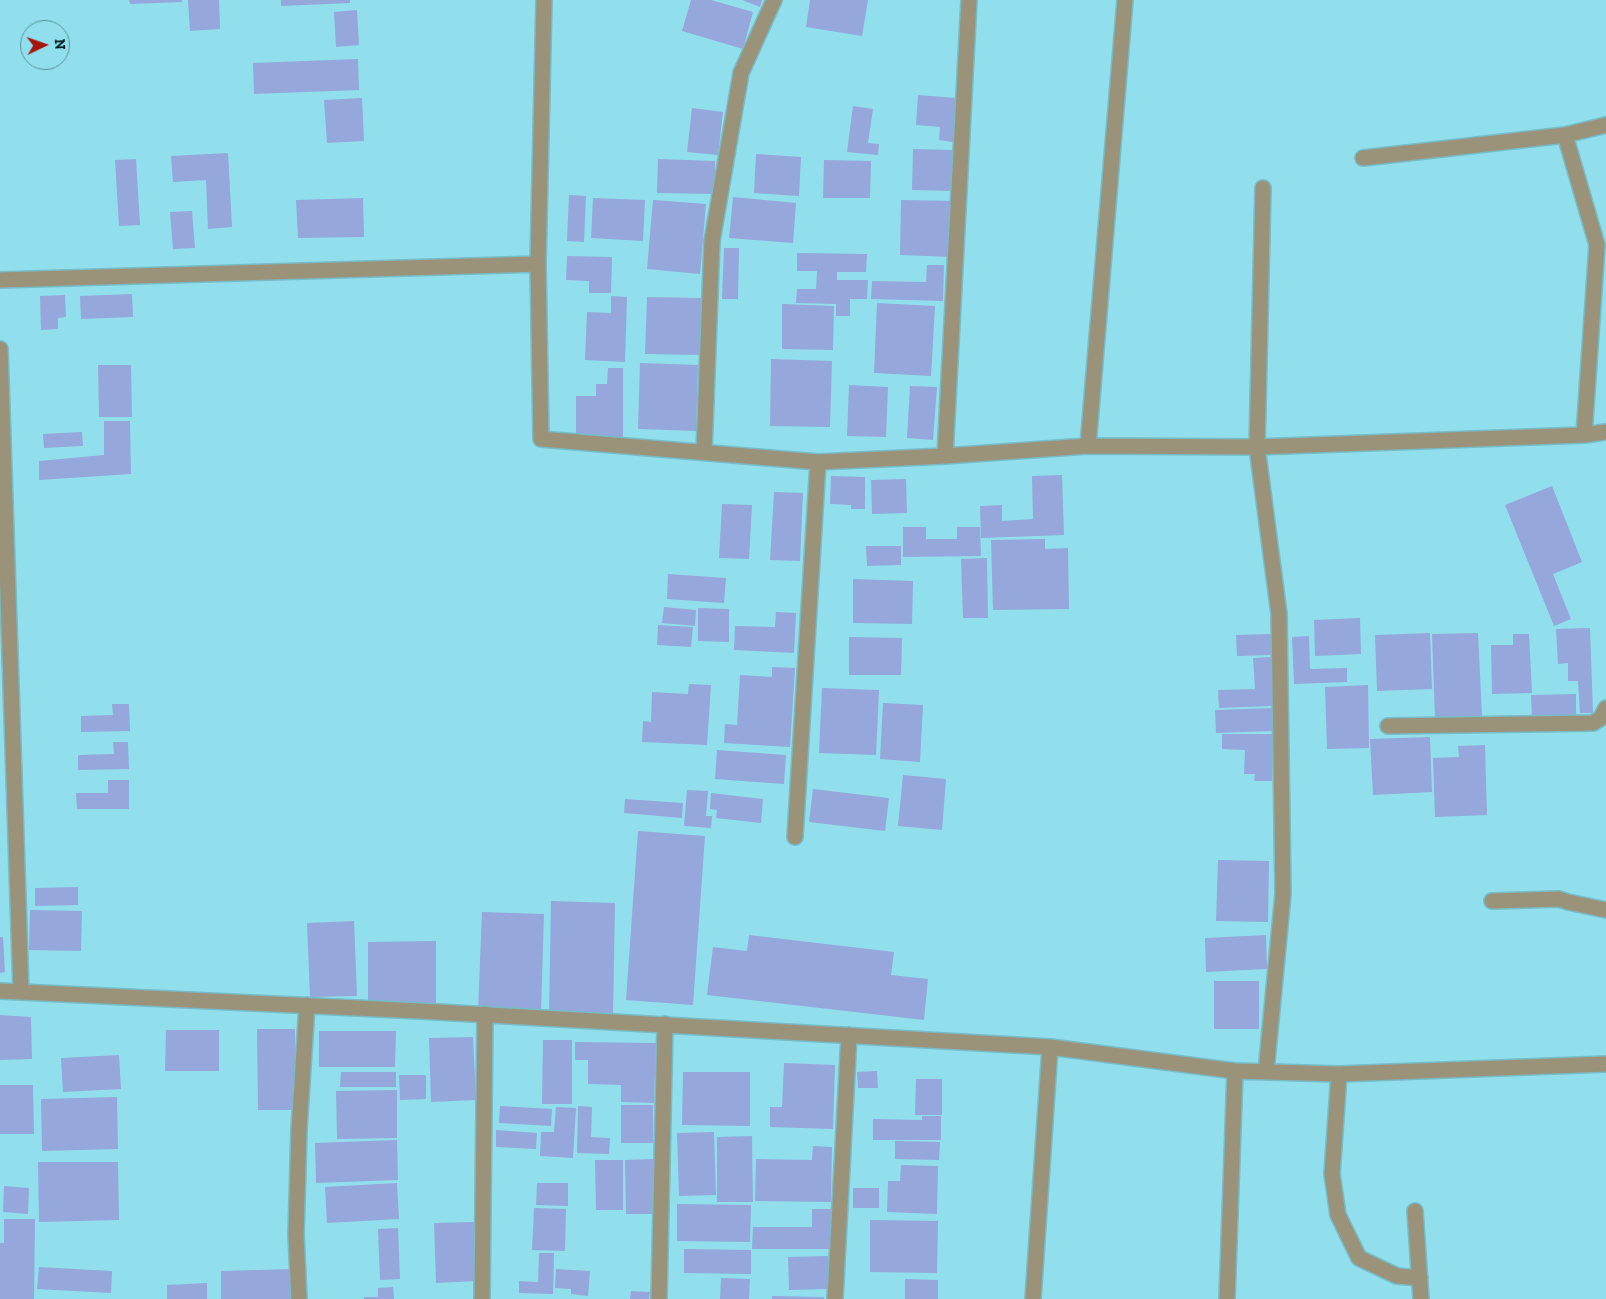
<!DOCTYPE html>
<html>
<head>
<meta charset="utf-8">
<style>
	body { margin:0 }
	#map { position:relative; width:1606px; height:1299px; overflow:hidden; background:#91dfec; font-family:"Zilla Slab",serif }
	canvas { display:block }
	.north { position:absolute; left:20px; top:20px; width:50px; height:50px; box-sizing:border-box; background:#91dfec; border:1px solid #57919b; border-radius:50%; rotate:87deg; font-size:14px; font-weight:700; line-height:20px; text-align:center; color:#001c21 }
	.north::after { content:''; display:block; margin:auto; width:18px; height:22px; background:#a7140a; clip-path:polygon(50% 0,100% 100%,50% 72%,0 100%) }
</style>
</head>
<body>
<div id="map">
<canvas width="1606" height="1299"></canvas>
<div class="north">N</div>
</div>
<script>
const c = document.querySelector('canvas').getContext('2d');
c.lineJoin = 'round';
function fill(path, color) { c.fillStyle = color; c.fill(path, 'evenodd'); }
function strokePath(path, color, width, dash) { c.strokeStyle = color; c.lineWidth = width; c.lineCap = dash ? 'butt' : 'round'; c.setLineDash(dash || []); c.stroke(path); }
fill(new Path2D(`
	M129 0H182V2L130 4Z
	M188 0H219L220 29 190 31Z
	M281 0H350V3L281 6Z
	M691 0H711L753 12 743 49 682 31Z
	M742 0H762L760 7Z
	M810 0H868L862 36 806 27Z
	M357 10 359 45 336 47 334 12Z
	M358 59 359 90 254 94 253 63Z
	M918 95 957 98 953 142 939 140 940 127 916 125Z
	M362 98 364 141 327 143 324 100Z
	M853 106 873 109 868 143 879 144 878 155 847 152Z
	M692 108 723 112 718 155 687 152Z
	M913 149 954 150 952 191 912 190Z
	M228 153 232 227 208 229 206 180 173 182 171 156Z
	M756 154 801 157 799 196 754 193Z
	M136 159 140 225 119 226 115 160Z
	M658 159 715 161V194L657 193Z
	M824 160 871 161 870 198H823Z
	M569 195 586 196 584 242 567 241Z
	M733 197 796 203 793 243 729 238Z
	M363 198 364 237 298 238 296 200Z
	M593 198 645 200 643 241 591 238Z
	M653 200 706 204 700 274 647 269Z
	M901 200 954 201 953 257 900 255Z
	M192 211 195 248 173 249 170 212Z
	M724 248H739L738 299H722Z
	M797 253 867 254 866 272H837V280H868L867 299H850V316H836V304L796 303 797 289H816L817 271H797Z
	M567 256 612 257 611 293H589V281L566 280Z
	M927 265H944L943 301 871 299 872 281 926 282Z
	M132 294 133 317 81 319 80 296Z
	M65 295 66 317 58 318V329L41 330 40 296Z
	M611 296 627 297 625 362 585 360 587 312 611 313Z
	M647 297 703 298 702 355 645 354Z
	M877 303 935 306 931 376 874 373Z
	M782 304 834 306 833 350 782 349Z
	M771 359 832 361 830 427 770 426Z
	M640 363 698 365 696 431 638 429Z
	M98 365H131L132 417H99Z
	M608 368H623V437H576V396H596V384H607Z
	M849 385 888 387 886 437 847 436Z
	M910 386 937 387 933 440 907 438Z
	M104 421H130L131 474 39 480V461L104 455Z
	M82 432 83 446 44 448 43 434Z
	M1062 475 1064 535 981 538 980 506 1002 505V521L1033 519 1032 476Z
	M831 476 865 477V509H851V505L830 504Z
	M906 479 907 513 872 514 871 480Z
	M1552 486 1582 562 1553 574 1571 619 1554 626 1505 505Z
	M774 492 803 493 800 561 770 560Z
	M722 504 752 505 749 559 719 558Z
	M903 527H926V539H957V527H980L981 556 903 557Z
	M1045 539V549L1068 548 1069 609 993 610 991 540Z
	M866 546H901V565L867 566Z
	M987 558 988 618H963L961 559Z
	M668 574 726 578 724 603 667 599Z
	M853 579 913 581 912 624 853 623Z
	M664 607 696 610 695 626 662 623Z
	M698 608 729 609V642L698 641Z
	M776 612 796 613 794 653 734 650 735 626 775 627Z
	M1360 618 1361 654 1315 656 1314 620Z
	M658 625 693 627 691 647 657 645Z
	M1590 628 1593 713H1580L1578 681H1568V663L1558 664 1556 629Z
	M1430 633 1432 689 1377 691 1375 635Z
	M1478 633 1482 716 1435 718 1432 634Z
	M1272 634V655L1237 656 1236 635Z
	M1513 634H1529L1532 693 1492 694 1491 645H1513Z
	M1309 636 1310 669 1347 668V682L1294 684 1292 637Z
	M849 637 902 638 901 675H849Z
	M1271 657 1272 706 1219 708 1218 690 1255 689 1253 658Z
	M772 667 795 668 790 747 724 743 725 724 737 725 740 675 772 677Z
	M689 684 711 685 707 745 642 742 643 721 651 722 652 692 688 694Z
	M1368 685 1369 748 1327 749 1325 687Z
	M822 688 879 690 876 755 819 753Z
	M1576 694V717L1532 718 1531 695Z
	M883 703 923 705 920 762 880 759Z
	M112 704H129L130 731 81 732V716L113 715Z
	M1273 708 1274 731 1216 733 1215 710Z
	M1222 734H1272V781H1254L1255 774H1244L1245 750 1222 749Z
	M1430 737 1432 792 1373 795 1370 739Z
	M113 742H128L129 769 78 770V755L114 754Z
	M1485 745 1487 815 1435 817 1433 758 1459 757 1458 746Z
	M717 750 786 755 784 784 715 779Z
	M903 775 946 779 942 830 898 826Z
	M108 780H129V809H77L76 793H108Z
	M813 789 889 798 885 831 809 822Z
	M687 790 708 791 706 816H712L711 828 684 826Z
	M711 793 763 799 761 823 716 818 717 810 710 809Z
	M625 799 683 803 682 818 624 813Z
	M638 831 705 836 693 1005 626 1000Z
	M1218 860 1269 861 1268 922 1216 921Z
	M78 887V905L35 906V888Z
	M551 901 615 903 613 1016 549 1015Z
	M30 910 82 911 81 951 29 950Z
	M482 912 544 914 541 1013 478 1011Z
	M354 921 357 996 310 997 307 923Z
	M749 935 894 952 891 975 928 979 924 1020 707 995 713 947 747 951Z
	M1266 935 1267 969 1206 972 1205 938Z
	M0 937H3L5 972 0 973Z
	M436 941V1006H368V942Z
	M1214 981H1259V1029H1214Z
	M0 1015 31 1017 32 1059 0 1060Z
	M257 1029H295L296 1110H258Z
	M166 1030H219V1071H165Z
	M319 1031H396L395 1067H319Z
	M473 1037 476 1100 431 1102 429 1038Z
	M543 1040H572V1104H542Z
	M575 1042 656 1043 654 1103 621 1102V1085L588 1084V1060H575Z
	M119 1055 121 1089 63 1092 61 1058Z
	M784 1063 835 1065 833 1129 770 1127V1107H782Z
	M877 1071 878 1088H858L857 1072Z
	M341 1072H396V1087H340Z
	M683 1072H750V1126L682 1125Z
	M399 1075H426V1099L400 1100Z
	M916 1079H942V1115H915Z
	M0 1085H33L34 1134H0Z
	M397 1090V1138L337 1139 336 1091Z
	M117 1097 118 1149 42 1151 41 1099Z
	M621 1105H653V1143H621Z
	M500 1106 552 1109 551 1126 499 1123Z
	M578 1106 592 1107 591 1137 610 1138 609 1154 577 1153Z
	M556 1107 576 1108 573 1158 540 1156 541 1132H554Z
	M922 1116H941V1140H873V1119L922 1120Z
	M496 1130 537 1133 536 1149 496 1147Z
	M714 1132 716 1195 679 1196 677 1133Z
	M752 1136 753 1202H717V1137Z
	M397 1140 398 1180 316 1183 315 1143Z
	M895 1141 940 1142 939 1160 895 1159Z
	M813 1146 832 1147 831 1202 755 1201 756 1159 812 1160Z
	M653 1159 654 1214H626L625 1160Z
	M595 1160H623V1210H596Z
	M38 1162H118L119 1220 39 1222Z
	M901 1165 938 1166 937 1214 887 1212 888 1181H900Z
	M397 1183 399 1219 327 1223 325 1187Z
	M537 1183H568V1206L536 1205Z
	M4 1186 29 1188 28 1214 3 1212Z
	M853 1188H879V1208H853Z
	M677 1204 751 1205 750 1242 677 1241Z
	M534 1208 566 1209 565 1251 532 1250Z
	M812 1209H832V1249H752L753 1227H812Z
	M4 1219H35L34 1299H0V1243H4Z
	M870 1220 938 1221 937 1273 870 1272Z
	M474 1222 476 1281 436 1283 434 1223Z
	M398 1228 400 1279 380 1280 378 1229Z
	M684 1249 751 1250V1274L684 1273Z
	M539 1253H554L553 1294 519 1293V1281L538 1282Z
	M828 1256V1289L789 1290 788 1257Z
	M39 1267 112 1271 111 1293 37 1289Z
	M294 1269 295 1299H221V1271Z
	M556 1269 590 1271 588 1296 571 1294V1289L555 1288Z
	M721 1278 750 1279 749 1299H720Z
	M905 1279 938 1280V1299H905Z
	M207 1283V1299H167V1285Z
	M393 1287 394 1299H364V1297H378V1288Z
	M631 1291 650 1292 649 1299H630Z
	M772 1296 824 1297V1299H772Z`), '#95a7db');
const minor = new Path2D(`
	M544 0 538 264 541 439 818 462 945 456 1088 446 1257 447 1584 435 1606 432
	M1565 135 1597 245 1584 435
	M1363 158 1565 135 1606 125
	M1263 188 1257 447 1279 614 1283 894 1266 1072
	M0 280 538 264
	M0 349 21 991
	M1088 446 1125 0
	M704 452 712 241 741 73 774 0
	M945 456 969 0
	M1388 726 1593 723 1601 718 1606 708
	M795 837 818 462
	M1492 901 1559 899 1568 902 1606 910
	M0 991 420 1011 1050 1047 1235 1071 1339 1074 1606 1064
	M1339 1074 1332 1174 1338 1215 1359 1258 1397 1276 1420 1278
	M1415 1211 1421 1299
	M299 1299 296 1235 299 1129 307 1005
	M482 1299 485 1014
	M659 1299 665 1024
	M835 1299 849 1035
	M1033 1299 1050 1047
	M1227 1299 1235 1071`);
strokePath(minor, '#77bcc7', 18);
strokePath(minor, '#9b927a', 15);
</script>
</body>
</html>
